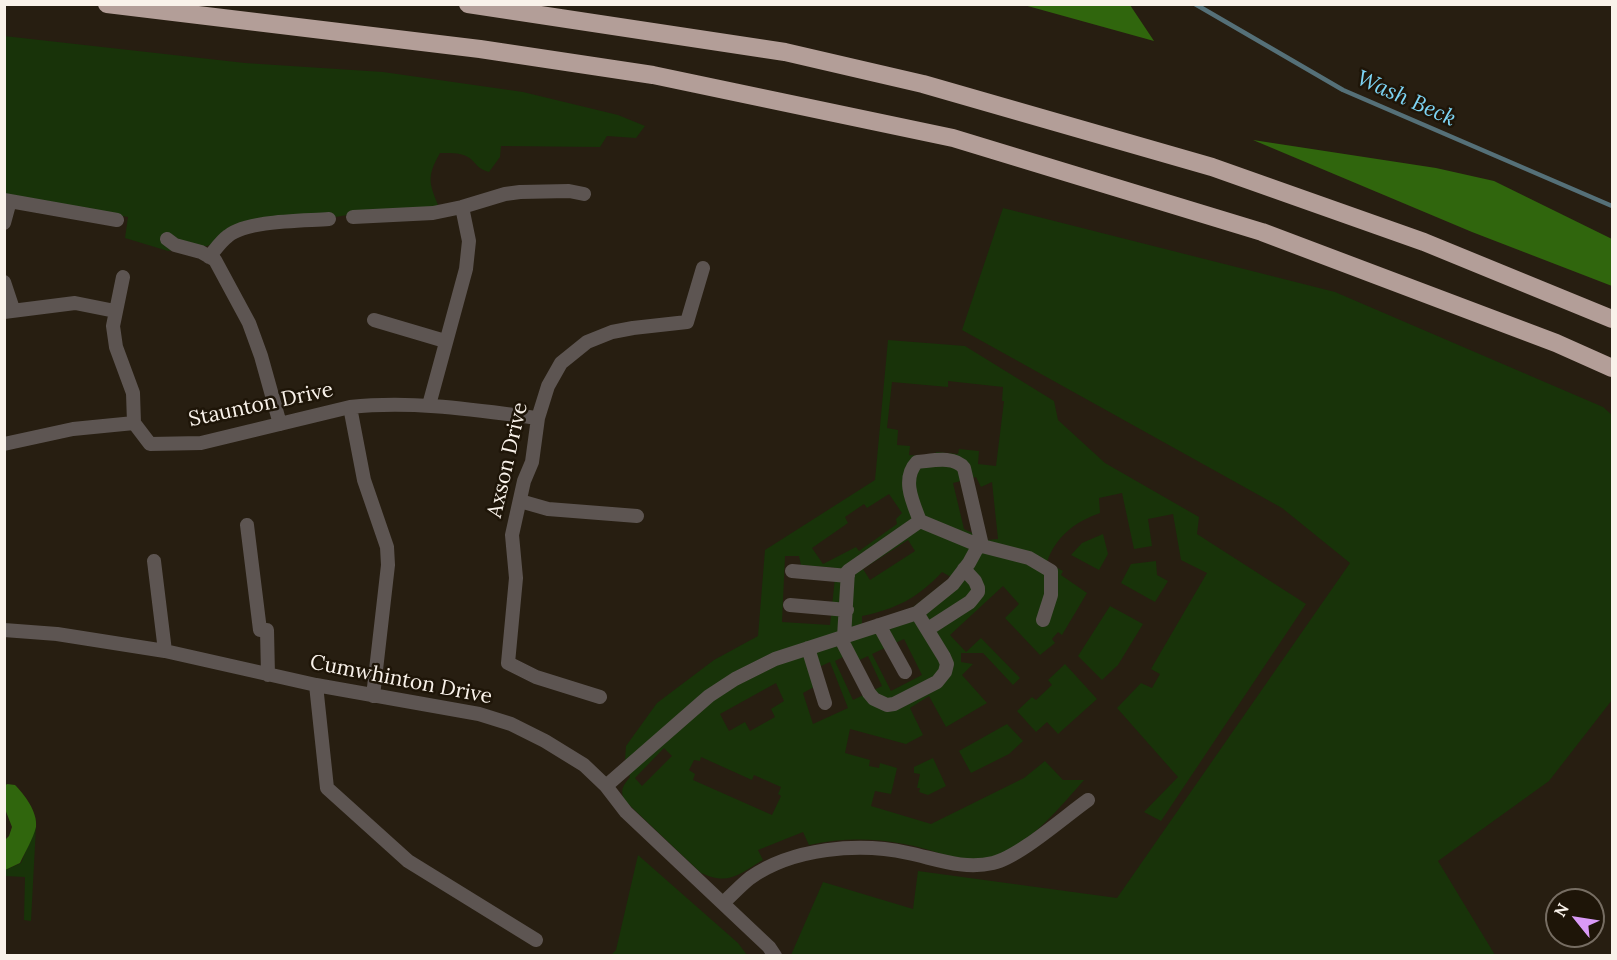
<!DOCTYPE html>
<html>
<head>
<meta charset="utf-8">
<style>
	body { margin:0 }
	#map { position:relative; width:1617px; height:960px; overflow:hidden; background:#271e11; font-family:Lora,serif }
	canvas { display:block }
	.frame { position:absolute; inset:0; border:6px solid #f9f2ea; pointer-events:none }
	.north { position:absolute; left:1545px; top:888px; width:60px; height:60px; box-sizing:border-box; background:#1e1508; border:2px solid #766d62; border-radius:50%; rotate:300deg; font-size:16px; font-weight:700; line-height:24px; text-align:center; color:#f9f2ea }
	.north::after { content:''; display:block; margin:auto; width:21px; height:27px; background:#d99af7; clip-path:polygon(50% 0,100% 100%,50% 72%,0 100%) }
</style>
</head>
<body>
<div id="map">
<canvas width="1617" height="960"></canvas>
<div class="frame"></div>
<div class="north">N</div>
</div>
<script>
const c = document.querySelector('canvas').getContext('2d');
c.lineJoin = 'round';
function fill(path, color) { c.fillStyle = color; c.fill(path, 'evenodd'); }
function strokePath(path, color, width, dash) { c.strokeStyle = color; c.lineWidth = width; c.lineCap = dash ? 'butt' : 'round'; c.setLineDash(dash || []); c.stroke(path); }
function drawText(font, color, halo, rows, align = 'center') {
  c.font = font + ' Lora,serif'; c.lineWidth = 5; c.setLineDash([]); c.textBaseline = 'middle'; c.strokeStyle = halo; c.fillStyle = color; for (const [text, x, y, turn = 0] of rows) {
    c.save(); c.translate(x, y); c.rotate((+turn || 0) * Math.PI / 180); c.textAlign = isNaN(turn) ? turn : align; if (halo) c.strokeText(text, 0, 0); c.fillText(text, 0, 0); c.restore();
  }
}
fill(new Path2D(`
	M4 36 245 63 383 72 523 92 618 115 645 126 636 138 607 136 600 147 501 146 500 157 489 172C480 169 479 168 473 161 465 152 451 153 440 153 425 179 430 185 441 212L372 211 311 221 281 218 207 246 168 251 125 238 128 217 5 195Z
	M1003 208 1335 292 1603 407 1612 415V700L1549 781 1438 861 1495 955H791L823 882 913 909 918 871 1117 898 1350 563 1282 508 962 330Z
	M888 340 965 346 1054 401 1058 420 1105 463 1199 517 1197 534 1306 604 1161 821 1144 812 1178 777 1117 708 1141 683 1152 688 1160 674 1151 669 1207 573 1181 560 1173 514 1148 519 1152 546 1134 549 1122 493 1099 498 1100 513C1075 522 1056 536 1047 562L1063 571 1061 575 1087 593 1062 635 1058 632 1052 639 1055 643 1040 655 1005 618 1019 604 1003 586 950 635 966 652 981 638 1020 678 1013 685 983 653H961V662L973 664 962 675 987 703 946 727 929 696 910 708 923 735 906 744 850 729 845 753 870 760 869 766 879 768 880 763 897 768 891 794 875 791 871 806 931 824 1024 778 1045 761 1063 780H1084C1060 807 1033 841 998 855 966 868 936 849 904 844 870 838 843 838 809 845L803 832 758 850 763 860C739 874 729 886 701 873L624 800C620 789 623 786 630 777L625 761 626 746 657 703 714 660 758 636 765 550 875 480ZM948 381 1003 387 1002 401H1004L996 466 978 464 979 451 959 449 958 454 936 452 935 457 909 455 910 446 897 445 898 430 887 428 892 382 948 387ZM976 477 981 487 992 482 998 539 987 540 964 529 953 483ZM889 494 902 513 896 519 897 524 859 551 856 547 823 564 812 548 848 523 845 517 864 504 867 508ZM908 540 915 551 870 580 863 569ZM785 556H799L801 565 836 568 830 625 782 622ZM942 572 951 577 908 611 862 625V616C896 609 918 598 942 572ZM904 639 922 675 891 691 872 654ZM845 656 849 665 868 656 882 686 853 700 835 661ZM830 662 848 708 813 724 803 693 814 687 810 671ZM776 683 784 701 771 709 775 717 750 731 745 722 729 731 720 714ZM664 748 672 756 642 786 635 778ZM701 757 752 780 754 775 781 787 778 794 781 796 772 815 693 780 695 774 689 770 694 760 700 761Z
	M1103 534 1108 554 1099 570 1071 555 1082 543Z
	M1156 561 1157 575 1168 581 1155 602 1121 583 1131 564Z
	M1110 606 1143 624 1118 665 1102 680 1078 656Z
	M1065 664 1097 699 1058 734 1047 722 1036 732 1017 711 1032 697 1036 700 1052 685 1048 680Z
	M1007 724 1023 741 1009 754 971 773 959 751Z
	M933 758 946 786 928 795 919 792 920 788H917L920 774 914 773V767Z
	M36 826 31 921 24 920 25 877 5 876V870L21 863Z
	M638 855 738 943 747 955H611L616 950Z`), '#183309');
fill(new Path2D(`
	M1024 5H1130L1154 41Z
	M1253 140 1436 168 1494 181 1612 239V286L1472 232Z
	M7 784 15 785C24 794 38 812 36 827 33 839 25 852 20 863L5 870V840L9 836 12 827 5 809V786Z`), '#30660d');
strokePath(new Path2D(`
	M1195 4 1343 90 1612 206`), '#557078', 4.5);
strokePath(new Path2D(`
	M4 200 117 220
	M353 217 433 213 462 207 505 194 520 192 569 191 584 194
	M4 223 10 201
	M167 239 175 245 201 252 215 260 249 323 261 356 280 424
	M209 257C215 250 221 241 228 236 247 220 304 221 329 219
	M123 277 113 326 116 347 133 393 134 423
	M4 282 13 309
	M4 312 75 303 115 311
	M374 320 445 341
	M429 405 466 269 469 241 462 207
	M350 407 364 480 387 547 388 565 373 696
	M4 444 73 429 134 423 150 444 201 443 350 407C413 400 476 410 538 418
	M520 501 548 509 637 516
	M247 525 260 630H267L268 675
	M154 561 165 651
	M792 571 848 576
	M790 605 847 610
	M879 625 905 672
	M928 629 970 602 978 592V588L975 581 964 569
	M4 630 57 634 165 651 316 685 479 714 511 724 545 741 584 765 606 786 626 812 769 947 775 956
	M844 637 848 571 920 521
	M841 639 869 693 874 699 887 705 894 704 937 682 945 672 947 664 944 657 917 613
	M808 648 825 703
	M316 685 327 788 408 861 536 940
	M600 697 536 677 508 663 516 578 512 535 524 481 532 462 538 418 548 386 561 363 587 342 612 332 633 328 687 322 703 268
	M606 786 709 696 735 679 775 659 917 613 953 584 969 563 981 541 964 468C954 455 931 461 917 462 901 479 913 503 920 521L978 545 1029 558 1051 571V595L1043 620
	M723 903C732 895 741 885 750 878 792 848 859 842 908 853 937 859 964 870 993 863 1019 857 1064 817 1088 800`), '#5d5552', 14);
strokePath(new Path2D(`
	M107 4 480 49 653 75 953 138 1262 232 1556 343 1612 368
	M468 4 785 52 923 84 1212 167 1424 242 1612 319`), '#b39e98', 18);
drawText('21px', '#f9f2ea', '#1e1508', [
	["Staunton Drive",261,405,-12],
	["Axson Drive",508,460,-77],
	["Cumwhinton Drive",401,680,11]
]);
drawText('italic 22px', '#7dd4f4', '#1e1508', [
	["Wash Beck",1406,99,24]
]);
</script>
</body>
</html>
